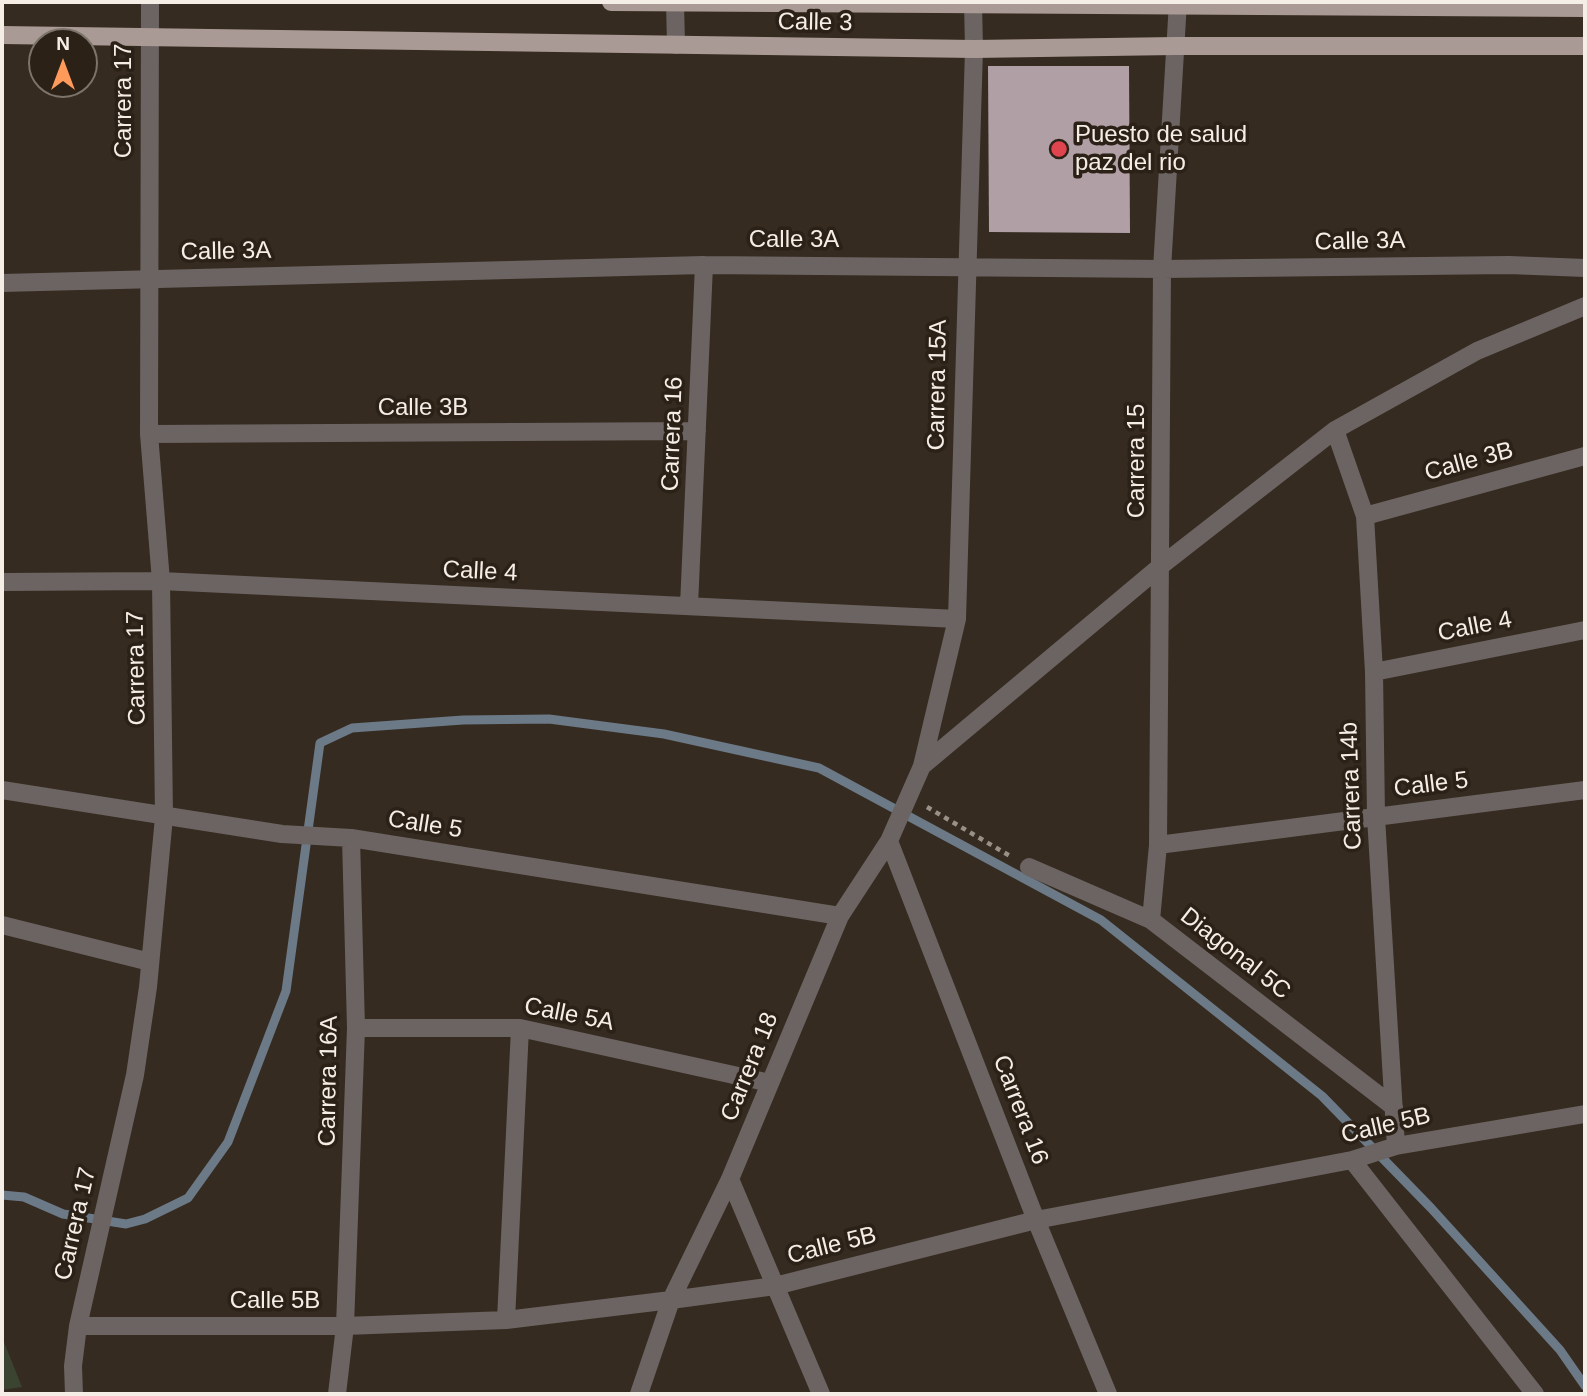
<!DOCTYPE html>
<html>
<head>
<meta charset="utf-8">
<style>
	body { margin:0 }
	#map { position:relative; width:1587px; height:1396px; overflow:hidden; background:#352b20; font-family:Arial,sans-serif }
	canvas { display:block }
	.frame { position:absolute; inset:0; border:4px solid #f5eee7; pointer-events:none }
	.north { position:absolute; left:28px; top:28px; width:70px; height:70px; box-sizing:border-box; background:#2b2117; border:2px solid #7c736a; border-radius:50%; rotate:0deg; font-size:19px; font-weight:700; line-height:28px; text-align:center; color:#f5eee7 }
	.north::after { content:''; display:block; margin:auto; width:24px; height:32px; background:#ff9a5b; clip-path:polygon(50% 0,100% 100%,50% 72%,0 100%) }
</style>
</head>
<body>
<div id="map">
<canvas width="1587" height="1396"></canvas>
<div class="frame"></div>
<div class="north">N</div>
</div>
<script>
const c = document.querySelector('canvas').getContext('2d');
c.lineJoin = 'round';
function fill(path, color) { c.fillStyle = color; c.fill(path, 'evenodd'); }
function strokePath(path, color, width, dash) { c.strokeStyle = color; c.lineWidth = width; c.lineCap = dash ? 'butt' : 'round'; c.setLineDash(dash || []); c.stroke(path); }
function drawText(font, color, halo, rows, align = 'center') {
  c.font = font + ' Arial,sans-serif'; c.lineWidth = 7; c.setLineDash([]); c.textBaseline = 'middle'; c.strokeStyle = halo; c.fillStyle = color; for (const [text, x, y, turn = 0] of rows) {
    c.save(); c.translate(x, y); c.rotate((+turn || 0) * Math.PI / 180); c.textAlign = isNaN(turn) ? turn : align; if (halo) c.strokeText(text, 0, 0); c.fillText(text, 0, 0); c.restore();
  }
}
fill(new Path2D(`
	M2 1337 22 1387 2 1390Z`), '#3b4331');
strokePath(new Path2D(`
	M2 1195 24 1197 63 1214 126 1224 145 1219 188 1198 228 1142 286 991 320 743 352 728 463 720 549 719 664 734 819 768 1101 920 1322 1096 1431 1208 1560 1350 1585 1386`), '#6c7987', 9);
fill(new Path2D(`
	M988 66H1129L1130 233 989 232Z`), '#b19fa6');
strokePath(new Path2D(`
	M927 807 1010 856`), '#999087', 4.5, [5, 5]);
strokePath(new Path2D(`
	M675 2 676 45
	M2 283 704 265 1162 269 1509 265 1585 268
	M1335 430 1365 516 1374 672 1376 817 1396 1146
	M149 434 697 431
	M1365 516 1585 456
	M2 582 161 581 957 619
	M689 606 704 265
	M1374 672 1585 630
	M922 766 1162 565 1335 430 1477 351 1585 306
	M2 790 282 834 351 838 840 916
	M889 841 1036 1220 1108 1394
	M1158 845 1585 790
	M1029 867 1151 920 1394 1107
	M1151 920 1158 845 1162 269 1178 2
	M2 925 150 962
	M356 1028H520L770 1083
	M1352 1160 1535 1394
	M730 1179 821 1394
	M506 1320 520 1028
	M78 1326H345L506 1320 671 1300 775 1286 1036 1220 1352 1160 1396 1146 1585 1114
	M74 1394 73 1366 78 1326 135 1075 148 987 164 817 161 581 149 434 150 2
	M337 1394 345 1326 356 1028 351 838
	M639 1394 671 1300 730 1179 840 916 889 841 922 766 957 619 974 49 973 2`), '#6c6462', 18);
strokePath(new Path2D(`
	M611 2 1585 8
	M2 35 974 49 1175 46H1585`), '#aa9a95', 18);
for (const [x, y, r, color] of [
	[1059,149,9,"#e0444e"]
]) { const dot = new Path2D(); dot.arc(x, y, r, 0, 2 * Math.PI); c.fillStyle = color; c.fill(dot); strokePath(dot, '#2b2117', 2.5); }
drawText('24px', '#f5eee7', '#2b2117', [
	["Calle 3",815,23,1],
	["Carrera 17",124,101,-90],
	["Calle 3A",794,240],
	["Calle 3A",1360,242,-1],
	["Calle 3A",226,252,-1],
	["Carrera 15A",938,385,-89],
	["Calle 3B",423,408],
	["Carrera 16",673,434,-88],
	["Carrera 15",1137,461,-90],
	["Calle 3B",1469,462,-15],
	["Calle 4",480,572,3],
	["Calle 4",1475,627,-11],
	["Carrera 17",137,668,-91],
	["Calle 5",1431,785,-7],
	["Carrera 14b",1352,786,-92],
	["Calle 5",425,825,9],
	["Diagonal 5C",1235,954,38],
	["Calle 5A",569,1015,11],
	["Carrera 18",750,1067,-68],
	["Carrera 16A",329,1081,-89],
	["Carrera 16",1020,1110,69],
	["Calle 5B",1386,1126,-13],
	["Carrera 17",76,1224,-77],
	["Calle 5B",832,1246,-14],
	["Calle 5B",275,1301]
]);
drawText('24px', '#f5eee7', '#2b2117', [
	["Puesto de salud",1075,135],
	["paz del rio",1075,163]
], 'left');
</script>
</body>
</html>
